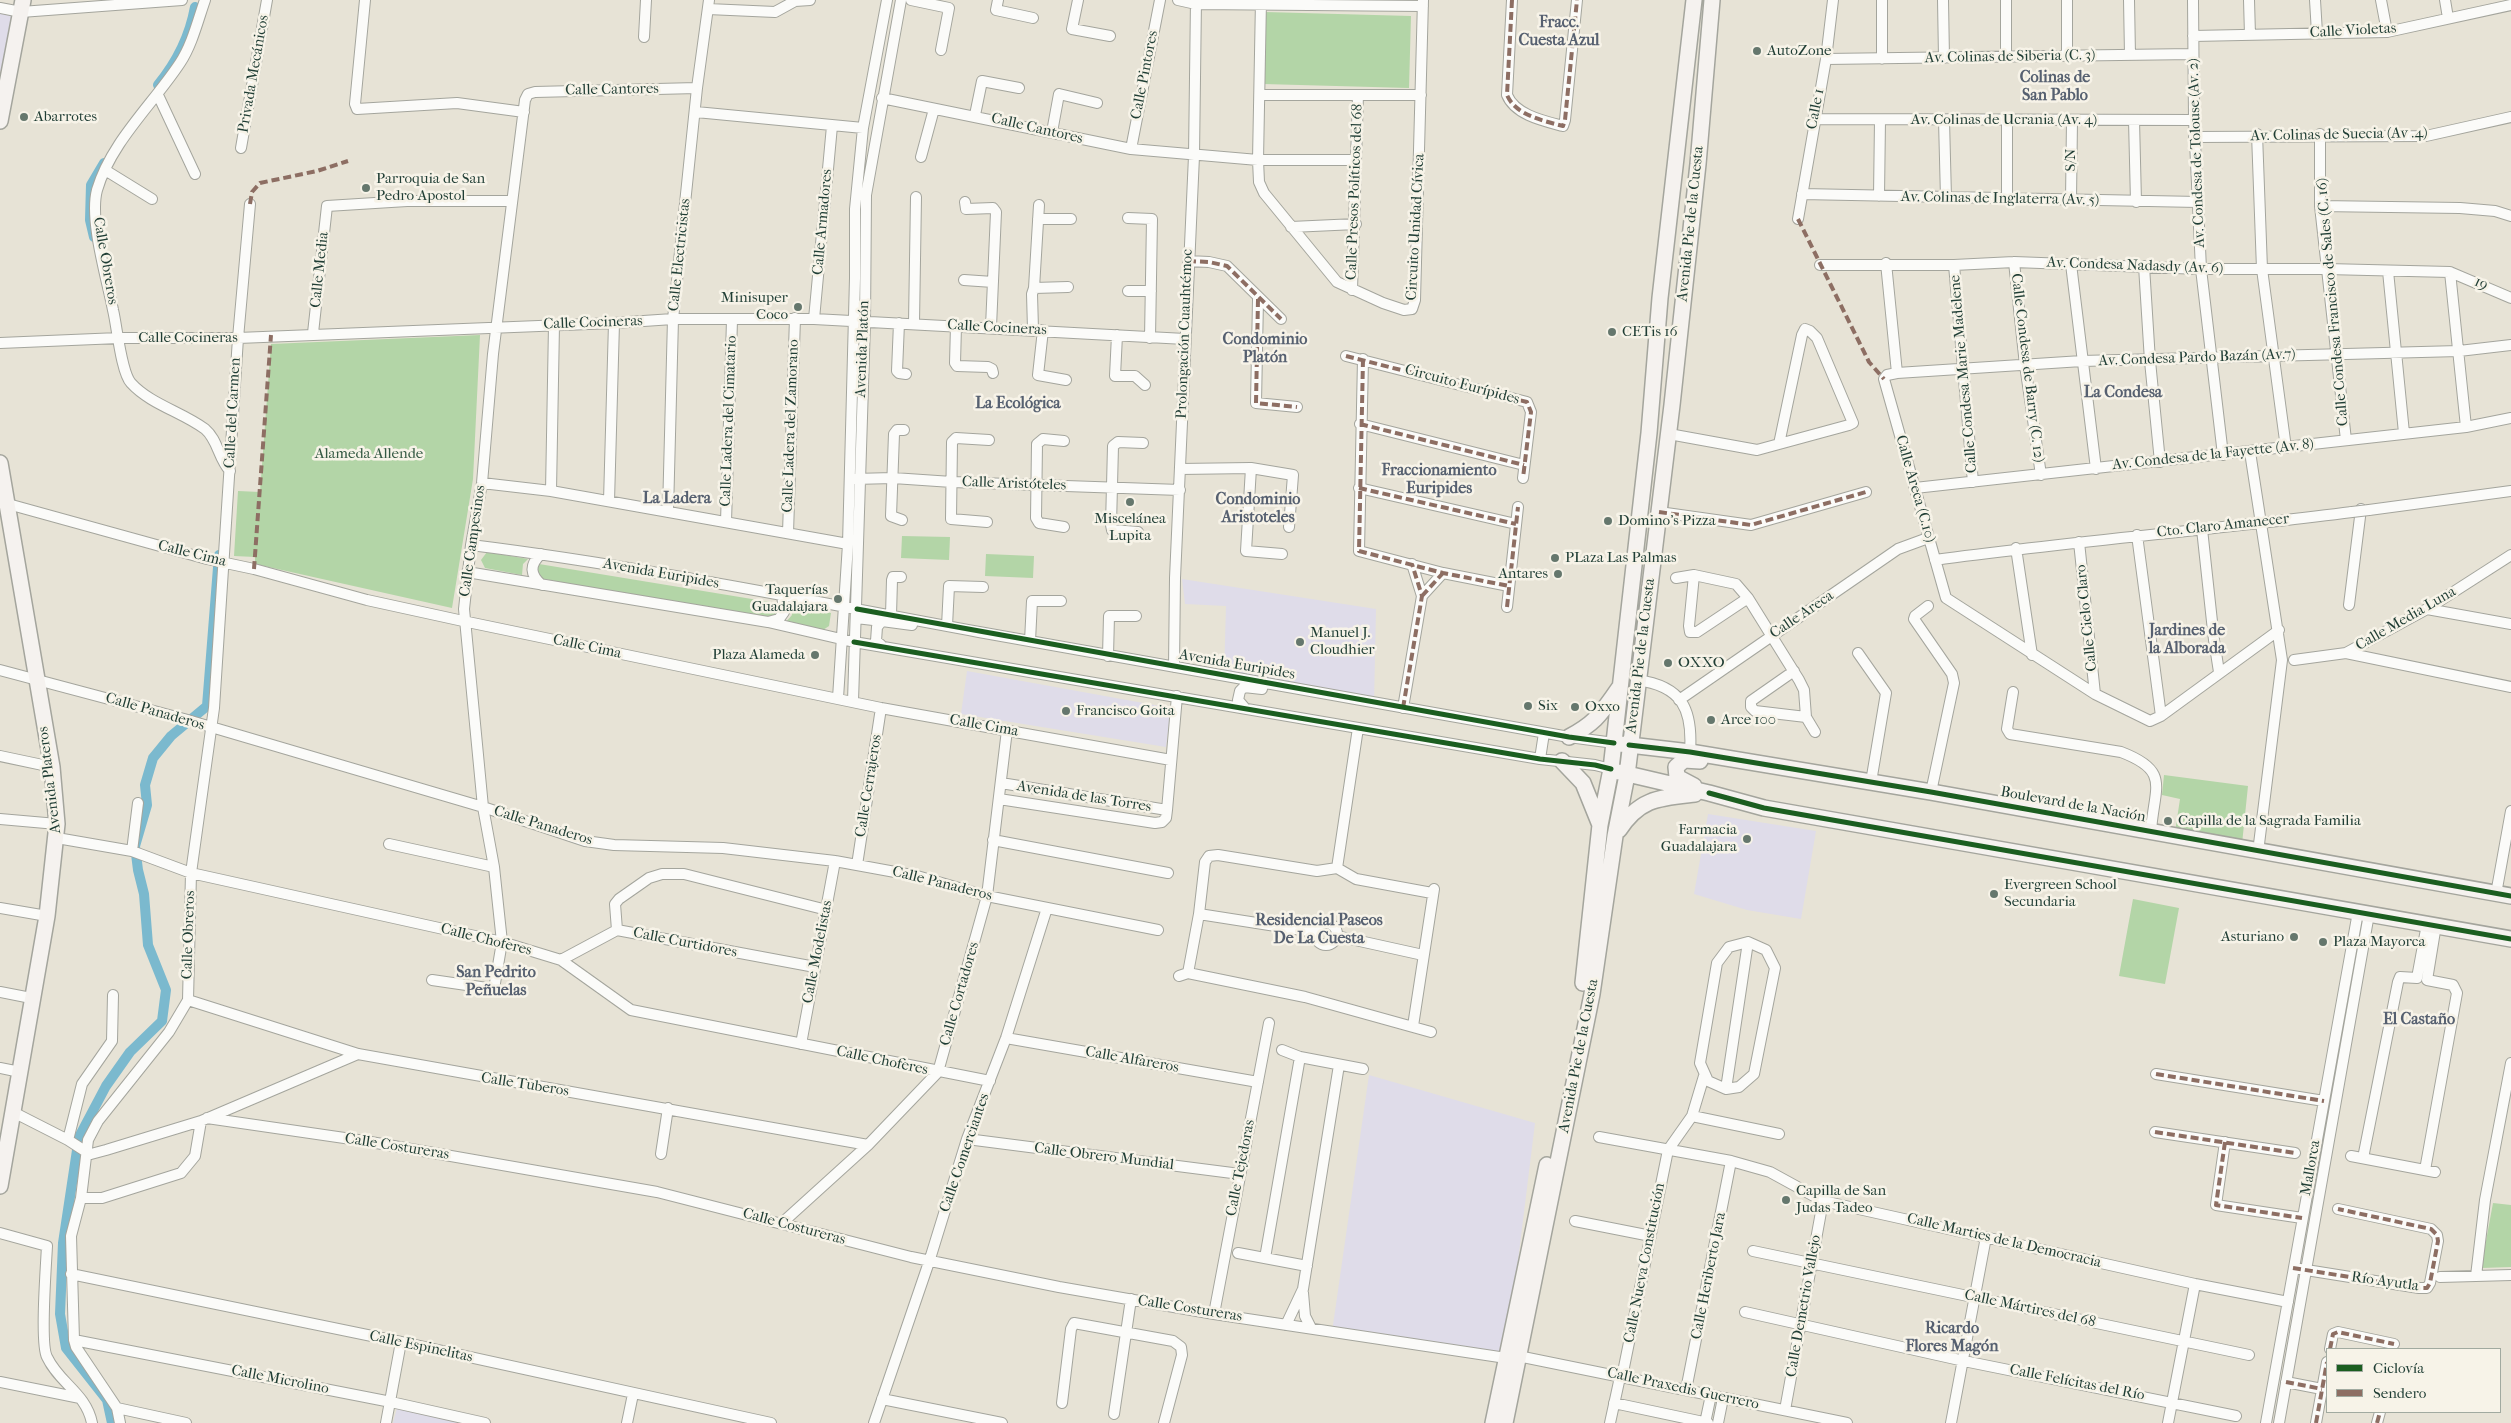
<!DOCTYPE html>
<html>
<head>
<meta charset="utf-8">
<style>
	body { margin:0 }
	#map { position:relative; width:2511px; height:1423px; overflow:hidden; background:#e7e3d6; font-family:"IM FELL French Canon",serif }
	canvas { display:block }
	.legend { position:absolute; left:2326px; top:1348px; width:175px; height:65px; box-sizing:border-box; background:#f7f3e8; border:1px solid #a1aaa0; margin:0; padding:6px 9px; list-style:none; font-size:15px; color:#1f3d34 }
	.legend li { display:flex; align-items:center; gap:10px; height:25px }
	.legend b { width:25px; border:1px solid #a1aaa0 }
</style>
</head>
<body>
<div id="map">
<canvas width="2511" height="1423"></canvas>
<ul class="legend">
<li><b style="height:6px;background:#1b5e20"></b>Ciclovía</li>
<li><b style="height:6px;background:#8d6e63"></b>Sendero</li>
</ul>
</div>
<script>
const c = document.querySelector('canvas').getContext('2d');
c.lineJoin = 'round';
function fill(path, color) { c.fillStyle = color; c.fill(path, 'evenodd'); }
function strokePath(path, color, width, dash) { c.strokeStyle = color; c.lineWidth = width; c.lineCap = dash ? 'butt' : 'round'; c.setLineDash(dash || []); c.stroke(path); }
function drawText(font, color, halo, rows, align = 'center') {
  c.font = font + ' "IM FELL French Canon",serif'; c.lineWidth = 5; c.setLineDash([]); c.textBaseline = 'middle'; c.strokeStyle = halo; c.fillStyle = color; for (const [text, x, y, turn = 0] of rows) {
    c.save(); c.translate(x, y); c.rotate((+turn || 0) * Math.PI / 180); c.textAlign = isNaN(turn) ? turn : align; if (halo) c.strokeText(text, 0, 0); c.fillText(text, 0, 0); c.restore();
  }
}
fill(new Path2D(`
	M0 12 16 17 5 71H0Z
	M1182 579 1376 609 1374 703 1224 676 1226 606 1185 604Z
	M967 671 1171 708 1166 747 961 714Z
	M1708 814 1816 831 1801 919 1747 910 1694 894Z
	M1369 1075 1535 1123 1506 1358 1332 1332Z
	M397 1408 460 1423H393Z`), '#dfdce9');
fill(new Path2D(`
	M1265 12 1411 16 1409 88 1263 84Z
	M480 335 473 479 452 608 255 564V557L234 556 238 491 260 492 271 344Z
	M902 536 950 537 949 560 901 558Z
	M487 552 528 559 523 564 522 575 485 568 481 560Z
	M986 554 1034 556 1033 578 985 576Z
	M539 564 764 601 777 603 780 612 775 617 763 618 544 579 537 576 534 569Z
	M791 606 831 613 829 626 823 630 785 623 792 615Z
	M2164 775 2248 786 2242 844 2175 832 2180 799 2162 795Z
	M2133 899 2179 908 2165 984 2119 976Z
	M2493 1203 2511 1205V1267L2481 1268Z`), '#b3d5a7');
strokePath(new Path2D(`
	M158 85C176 63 190 35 195 7
	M94 237 90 220 91 185 104 163
	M112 1423 107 1400 66 1348 60 1314 63 1243 79 1137 106 1086 130 1052 162 1021 166 990 148 945 144 894 138 870 135 846 147 805 145 785 153 758 171 736 207 706 219 555`), '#7bb9ce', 10);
const street = new Path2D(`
	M205 0C198 20 192 45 180 63 153 104 111 142 97 190 89 220 107 279 113 310 117 326 121 372 131 383 150 404 182 412 205 429 218 440 218 458 230 471
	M365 0 355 104 357 109 457 103 524 112
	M911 0 949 8 941 50
	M998 0 996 10 1033 18
	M1078 0 1072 29 1110 36
	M1178 0 1196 4 1423 6
	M1261 0 1258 160 1259 182 1264 193 1337 282 1383 303 1404 310 1412 309 1415 300 1423 0
	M1512 0 1507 95C1515 115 1544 121 1563 126L1565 120 1577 0
	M1943 0 1944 58
	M2006 0V57
	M2067 0V56
	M2129 0 2130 55
	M2193 0 2194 120 2201 269 2223 455
	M2249 0 2250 35
	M2315 0 2317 33
	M2381 0 2387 32
	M2445 0 2448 18
	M0 8 21 12 182 0
	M708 9 775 12 795 1 810 0
	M2193 36 2387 32 2511 5
	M644 37 646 0
	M1826 59 2193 54
	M1882 59V0
	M158 95 195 174
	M1260 95H1421
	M882 98 1131 149 1258 160H1356
	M696 112 863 128
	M975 115 982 81 1019 88
	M1813 119 2194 120
	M1944 120 1946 198
	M2007 120V199
	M2134 120 2136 202
	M1052 132 1059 94 1097 103
	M2257 134 2262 269 2286 448
	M2320 134V206L2346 440
	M2194 137 2426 136 2511 117
	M241 148 267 0
	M1131 149 1160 0
	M921 157 934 109
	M105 170 152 199
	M1802 194 2198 202
	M1879 196 1880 120
	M2071 200 2072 120
	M965 202 966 209 993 208 996 212 991 327
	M2320 206 2460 208 2495 211 2511 216
	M1128 218 1152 219 1150 338
	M1038 219H1071
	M1798 219 1826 59 1833 0
	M1291 227 1356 224
	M1188 261 1209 262 1227 266 1281 319
	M2014 262 2025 365 2041 475
	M1886 263 1897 373
	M2071 264 2096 469
	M1820 265H1954L2014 262 2201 269H2327L2450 272 2511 298
	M1954 265 1973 482
	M2144 266 2150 361 2160 462
	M2388 271 2404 433
	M2450 272 2466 427
	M964 280 993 282
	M1034 288 1068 287
	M1352 290 1358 95
	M1128 291H1151
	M1258 299 1256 403 1297 407
	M814 319 832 126
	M899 323 897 371 899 373 906 374
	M914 323 916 197
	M956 326 955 363 957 366 988 367 992 369 993 373
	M1033 329 1032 294 1034 288 1039 205
	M1043 330 1038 375 1066 380
	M313 333 327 206 407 201H512
	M1117 335 1115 376H1135L1145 385
	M0 343 119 338H238L614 323 673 319H814L1185 339
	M1346 356 1527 402 1531 412 1523 478
	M1363 359 1359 551 1443 573 1509 586
	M1360 424 1524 465
	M1669 434 1757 450 1849 425 1853 423 1817 338 1810 331 1805 329 1802 335 1779 444
	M2250 452 2282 660 2258 852
	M1251 468 1246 551 1282 554
	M1180 469 1251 468 1293 475 1289 527
	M854 479 893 478 952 482 1180 490
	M482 483 551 491 848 544
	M1359 488 1516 524
	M1915 488 2466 427 2511 418
	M551 491 554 325
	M609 501 614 323
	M8 504 207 559 254 569 367 600 463 621 881 708 1171 760
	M2369 510 2511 491
	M668 512 673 319 697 88 709 0
	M1659 512 1751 525 1866 492
	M902 520 891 516 894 434 897 430H904
	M726 522 732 320
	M987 522 951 519 952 442 956 438 989 440
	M1064 527 1039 523 1036 518 1037 444 1043 439 1064 441
	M2202 529 2214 640 2219 672
	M1138 532 1112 530 1111 525 1113 446 1118 442 1143 443
	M788 533 795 318
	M2137 535 2161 716
	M2079 542 2095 694
	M471 545C641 566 810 601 979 632 1175 668 1372 702 1569 737L1614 743
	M2016 548 2032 655
	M541 554C529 565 530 575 542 585
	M1935 560C2074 541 2213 530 2352 512
	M467 572 768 622 854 642 1540 759 1595 765 1611 769
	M1694 575 1689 626 1690 632H1697L1748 598
	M1676 578 1694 575 1736 584 1748 598 1799 680 1804 690 1806 717 1815 732
	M1422 596 1443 573
	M2349 605 2361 509
	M1928 606 1915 616 1914 619 1952 674 1954 683 1931 792
	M1507 607 1518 507
	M2427 609 2511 624
	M891 615 892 580 893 577H901
	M856 618 882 621
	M768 622 779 619 784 612 782 594
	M947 626 949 586 983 587
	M2279 630 2161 716 2150 721 2095 694 1946 598 1884 379 1887 375 1897 373 2082 361 2459 351 2511 345
	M1030 641 1032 601H1061
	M881 645 876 641 877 627 882 621 912 625
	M1858 653 1886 693 1871 782
	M2346 653 2511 687
	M1108 656 1109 616H1136
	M2294 660 2346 653 2427 609 2511 555
	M1174 667 1175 578 1194 156 1196 0
	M0 670 184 719 483 807 585 841 614 845 723 848 835 861 917 876 987 896 1158 930
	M1794 671 1751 701V707L1755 711 1806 717
	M1637 680C1682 686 1693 709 1690 752
	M2013 692 2007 729 2010 734 2121 752C2171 771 2154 787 2151 831
	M838 698 848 544 855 278V209L863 128 887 0
	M1679 700 1898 549 1928 538
	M853 701 865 323 866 195 901 0
	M1244 707 1238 700 1240 691 1244 687 1262 689
	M1403 708 1422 596 1412 564
	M0 756 52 767
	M1540 759 1544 733
	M1001 783 1167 810
	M999 799 1155 823 1162 822 1166 818 1167 810 1177 696
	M0 819 57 824
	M57 838 132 851 191 873 502 942 561 960 631 1010 990 1081
	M993 840 1168 873
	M389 844 494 867
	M132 851 138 803
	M857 865 881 708
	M1337 868 1358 728
	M2496 894 2511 811
	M0 908 47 916
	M1199 914 1314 932
	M1315 934a11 11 0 1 1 22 0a11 11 0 1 1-22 0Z
	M617 930 615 904 619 899 649 878 662 874H684L827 910
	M1337 936 1423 955
	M1748 942 1766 950 1775 968 1754 1074 1739 1087 1726 1089 1708 1081 1700 1063 1717 963 1729 947Z
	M561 960 617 930 815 967
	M1188 973 1199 914 1205 862 1209 856 1218 855 1317 871 1337 868 1356 879 1432 893
	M1179 976 1188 973 1305 997 1431 1032
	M432 980 494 989 502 942 494 867 483 807 464 609 471 545 482 483 493 354 525 100 528 94 535 92 697 88
	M0 992 31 998
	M188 1000 358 1054 868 1145
	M1413 1026 1434 889
	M1006 1038 1258 1082
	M801 1044 835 861
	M1282 1050 1300 1057 1363 1069
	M0 1068 20 1072
	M2156 1074 2324 1101
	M1726 1089 1748 942
	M13 1112 68 1140 85 1151
	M1692 1116 1779 1134
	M207 1118 365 1141 657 1192 911 1257 1059 1287 1214 1314 1506 1358 1518 1356 1847 1423
	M2155 1132 2295 1153
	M1599 1137 1731 1161 1770 1172 1823 1201 2195 1284 2288 1302
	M967 1139 1240 1174
	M68 1140 82 1084 112 1041 113 995
	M2225 1142 2216 1205 2302 1218
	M85 1151 91 1154 106 1150 201 1121 358 1054
	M661 1154 668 1108
	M2351 1156 2435 1172
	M2363 1158 2398 982 2400 977 2417 978 2427 924
	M2425 1170 2457 993 2453 985 2427 980 2436 925
	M81 1198H102L181 1173 195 1156 201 1121
	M1575 1221 1651 1236
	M782 1223 868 1145 938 1072 987 896 1007 730
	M0 1233 47 1246C46 1266 40 1344 47 1357 59 1383 86 1393 92 1423
	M1753 1251 2249 1355
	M1238 1253 1307 1266
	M1265 1258 1300 1057
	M2300 1269 2419 1288H2427L2430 1283 2438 1241 2437 1235 2431 1229 2338 1209
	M71 1274 401 1342 771 1423
	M2476 1276 2485 1200 2511 1063
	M2440 1277 2511 1275
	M1303 1293 1305 1316 1311 1328
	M1745 1312 1964 1361 2236 1416
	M1214 1314 1269 1023
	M1286 1325 1303 1289 1339 1065
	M74 1340 391 1402 485 1423
	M2330 1349 2333 1334 2338 1332 2394 1344
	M1622 1377 1668 1150 1692 1116 1704 1076
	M0 1382 80 1398
	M2286 1382 2322 1389
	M1686 1390 1731 1161
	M882 1399 1002 1423
	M1062 1403 1071 1329 1074 1323 1173 1341 1181 1347 1182 1355 1164 1423
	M1614 1403 1708 1423
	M117 1408 186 1423
	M1785 1410 1823 1201
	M1114 1414 1131 1299
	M120 1423 117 1408 76 1347 74 1340 71 1236 81 1198 88 1140 98 1121 169 1032 188 1000 191 873 214 708 238 338 250 204
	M386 1423 401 1342
	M627 1423 633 1394
	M874 1423 929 1262 967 1139 1006 1038 1047 908
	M1610 1423 1620 1377
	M1705 1423 1711 1395
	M1718 1423 1723 1398
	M1951 1423 1986 1237
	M2168 1423 2195 1284
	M2266 1423 2358 912
	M2279 1423 2369 914
	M2316 1423 2327 1362
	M2377 1423 2380 1412`);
const secondary = new Path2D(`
	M0 121 23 0
	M0 463 52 767 57 824 47 916 0 1186
	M1569 737C1597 722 1601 713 1619 688
	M1621 744 1690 752 1931 792 2511 896
	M1562 761 1583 783 1600 825
	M1619 772 1709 793 1764 808 2511 939
	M1694 786 1677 777 1676 767 1684 760 1700 761
	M1619 830C1640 798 1659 798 1695 794
	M1583 983 1600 825 1611 769 1649 433 1660 298 1694 0
	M1493 1423 1547 1165
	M1505 1423 1592 994 1615 836 1627 775 1672 405 1698 164 1712 0`);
strokePath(street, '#a4a59d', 12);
strokePath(secondary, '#a4a59d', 18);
strokePath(street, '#fbfbf9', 10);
strokePath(secondary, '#f5f2ef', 15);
const streetBridge = new Path2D(`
	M2352 512 2369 510`);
strokePath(streetBridge, '#a4a59d', 12, []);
strokePath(streetBridge, '#fbfbf9', 10);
strokePath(new Path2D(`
	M1512 0 1507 95C1515 115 1544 121 1563 126L1565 120 1577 0
	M250 204 252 192 260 183 317 171 348 161
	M1798 219 1869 362 1884 379
	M1188 261 1209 262 1227 266 1281 319
	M1258 299 1256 403 1297 407
	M1346 356 1527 402 1531 412 1523 478
	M1363 359 1359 551 1443 573 1509 586
	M1360 424 1524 465
	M1359 488 1516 524
	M1659 512 1751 525 1866 492
	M254 569 271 335
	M1422 596 1443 573
	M1507 607 1518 507
	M1403 708 1422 596 1412 564
	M2156 1074 2324 1101
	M2155 1132 2295 1153
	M2225 1142 2216 1205 2302 1218
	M2293 1268 2419 1288H2427L2430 1283 2438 1241 2437 1235 2431 1229 2338 1209
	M2330 1349 2333 1334 2338 1332 2394 1344
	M2286 1382 2322 1389
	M2316 1423 2327 1362
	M2377 1423 2380 1412`), '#8d6e63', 4, [8, 4]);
strokePath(new Path2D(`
	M857 609 1569 737 1614 743
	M854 642 1540 759 1595 765 1611 769
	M1629 745 1690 752 1931 792 2511 896
	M1709 793 1764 808 2511 939`), '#1b5e20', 5);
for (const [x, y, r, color] of [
	[1757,51,5,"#65776d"],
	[24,117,5,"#65776d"],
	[366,188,5,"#65776d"],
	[798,307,5,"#65776d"],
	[1612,332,5,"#65776d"],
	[1130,502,5,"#65776d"],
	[1608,521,5,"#65776d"],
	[1555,558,5,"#65776d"],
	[1558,574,5,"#65776d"],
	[838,599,5,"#65776d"],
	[1300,642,5,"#65776d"],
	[815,655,5,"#65776d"],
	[1668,663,5,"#65776d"],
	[1528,706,5,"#65776d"],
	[1575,707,5,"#65776d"],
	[1066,711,5,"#65776d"],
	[1711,720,5,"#65776d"],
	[2168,821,5,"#65776d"],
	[1747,839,5,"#65776d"],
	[1994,894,5,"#65776d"],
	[2294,937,5,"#65776d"],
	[2323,942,5,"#65776d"],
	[1786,1200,5,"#65776d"]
]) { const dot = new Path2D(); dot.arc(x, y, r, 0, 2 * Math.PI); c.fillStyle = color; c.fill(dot); strokePath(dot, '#f7f3e8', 2); }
drawText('15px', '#1f3d34', '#f7f3e8', [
	["Calle Violetas",2353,31,-3],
	["Av. Colinas de Siberia (C. 3)",2010,57,-1],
	["Privada Mecánicos",254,74,-80],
	["Calle Pintores",1145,75,-79],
	["Calle Cantores",612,90,-1],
	["Calle 1",1816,109,-79],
	["Av. Colinas de Ucrania (Av. 4)",2004,120],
	["Calle Cantores",1037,129,13],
	["Av. Colinas de Suecia (Av .4)",2339,135,-1],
	["Av. Condesa de Tolouse (Av. 2)",2197,153,-92],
	["S/N",2071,160,-90],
	["Calle Presos Políticos del 68",1355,192,-88],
	["Av. Colinas de Inglaterra (Av. 5)",2000,199,1],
	["Calle Armadores",823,222,-85],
	["Avenida Pie de la Cuesta",1691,224,-84],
	["Circuito Unidad Cívica",1416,227,-87],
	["Calle Electricistas",680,255,-84],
	["Calle Obreros",105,261,80],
	["Av. Condesa Nadasdy (Av. 6)",2135,266,2],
	["Calle Media",320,270,-84],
	["19",2481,284,24],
	["Calle Condesa Francisco de Sales (C. 16)",2333,302,-95],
	["Calle Cocineras",593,323,-2],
	["Calle Cocineras",997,328,3],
	["Prolongación Cuauhtémoc",1185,334,-88],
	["Calle Cocineras",188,338],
	["Avenida Platón",863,349,-88],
	["Av. Condesa Pardo Bazán (Av.7)",2197,358,-2],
	["Calle Condesa de Barry (C. 12)",2027,368,83],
	["Calle Condesa Marie Madelene",1964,374,-95],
	["Circuito Eurípides",1462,385,15],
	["Calle del Carmen",233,413,-87],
	["Calle Ladera del Cimatario",729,421,-88],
	["Calle Ladera del Zamorano",791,426,-88],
	["Av. Condesa de la Fayette (Av. 8)",2213,455,-6],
	["Calle Aristóteles",1014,484,2],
	["Calle Areca (C.10)",1915,489,74],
	["Cto. Claro Amanecer",2223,526,-6],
	["Calle Campesinos",473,541,-82],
	["Calle Cima",192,554,14],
	["Avenida Euripides",661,574,10],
	["Calle Areca",1802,615,-34],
	["Calle Cielo Claro",2087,618,-96],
	["Calle Media Luna",2406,619,-30],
	["Calle Cima",587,647,12],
	["Avenida Pie de la Cuesta",1641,656,-83],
	["Avenida Euripides",1237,665,10],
	["Calle Panaderos",155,712,16],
	["Calle Cima",984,726,10],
	["Avenida Plateros",50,780,-97],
	["Calle Cerrajeros",869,786,-81],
	["Avenida de las Torres",1084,797,9],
	["Boulevard de la Nación",2073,805,10],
	["Calle Panaderos",543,826,17],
	["Calle Panaderos",942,884,14],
	["Calle Obreros",189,935,-88],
	["Calle Choferes",486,940,14],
	["Calle Curtidores",685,943,11],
	["Calle Modelistas",818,952,-79],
	["Calle Cortadores",960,994,-74],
	["Avenida Pie de la Cuesta",1579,1056,-79],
	["Calle Alfareros",1132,1060,10],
	["Calle Choferes",882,1061,12],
	["Calle Tuberos",525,1085,9],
	["Calle Costureras",397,1147,9],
	["Calle Comerciantes",965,1153,-71],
	["Calle Obrero Mundial",1104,1157,7],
	["Calle Tejedoras",1241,1168,-79],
	["Mallorca",2311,1168,-80],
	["Calle Costureras",794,1227,15],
	["Calle Marties de la Democracia",2004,1241,13],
	["Calle Nueva Constitución",1645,1263,-79],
	["Calle Heriberto Jara",1709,1276,-79],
	["Río Ayutla",2385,1282,8],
	["Calle Demetrio Vallejo",1804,1306,-80],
	["Calle Costureras",1190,1309,9],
	["Calle Mártires del 68",2030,1309,12],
	["Calle Espinelitas",421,1347,12],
	["Calle Microlino",280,1380,11],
	["Calle Felícitas del Río",2077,1383,11],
	["Calle Praxedis Guerrero",1683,1389,12]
]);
drawText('15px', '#1f3d34', '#f7f3e8', [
	["AutoZone",1767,51],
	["Abarrotes",34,117],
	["Parroquia de San",376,179],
	["Pedro Apostol",376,196],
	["Minisuper",788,298,"right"],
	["Coco",788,315,"right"],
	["CETis 16",1622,332],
	["Miscelánea",1130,519,"center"],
	["Lupita",1130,536,"center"],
	["Domino's Pizza",1618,521],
	["PLaza Las Palmas",1565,558],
	["Antares",1548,574,"right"],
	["Taquerías",828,590,"right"],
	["Guadalajara",828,607,"right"],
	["Manuel J.",1310,633],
	["Cloudhier",1310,650],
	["Plaza Alameda",805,655,"right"],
	["OXXO",1678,663],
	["Six",1538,706],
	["Oxxo",1585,707],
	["Francisco Goita",1076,711],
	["Arce 100",1721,720],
	["Capilla de la Sagrada Familia",2178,821],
	["Farmacia",1737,830,"right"],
	["Guadalajara",1737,847,"right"],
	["Evergreen School",2004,885],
	["Secundaria",2004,902],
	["Asturiano",2284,937,"right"],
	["Plaza Mayorca",2333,942],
	["Capilla de San",1796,1191],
	["Judas Tadeo",1796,1208]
], 'left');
drawText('15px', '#345943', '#f7f3e8', [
	["Alameda Allende",369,454]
]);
drawText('bold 16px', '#566070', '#f7f3e8', [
	["Fracc.",1559,23],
	["Cuesta Azul",1559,41],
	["Colinas de",2055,78],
	["San Pablo",2055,96],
	["Condominio",1265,340],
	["Platón",1265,358],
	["La Condesa",2123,393],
	["La Ecológica",1018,404],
	["Fraccionamiento",1439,471],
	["Euripides",1439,489],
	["La Ladera",677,499],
	["Condominio",1258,500],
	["Aristoteles",1258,518],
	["Jardines de",2187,631],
	["la Alborada",2187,649],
	["Residencial Paseos",1319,921],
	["De La Cuesta",1319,939],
	["San Pedrito",496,973],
	["Peñuelas",496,991],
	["El Castaño",2419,1020],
	["Ricardo",1952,1329],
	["Flores Magón",1952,1347]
]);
</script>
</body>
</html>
